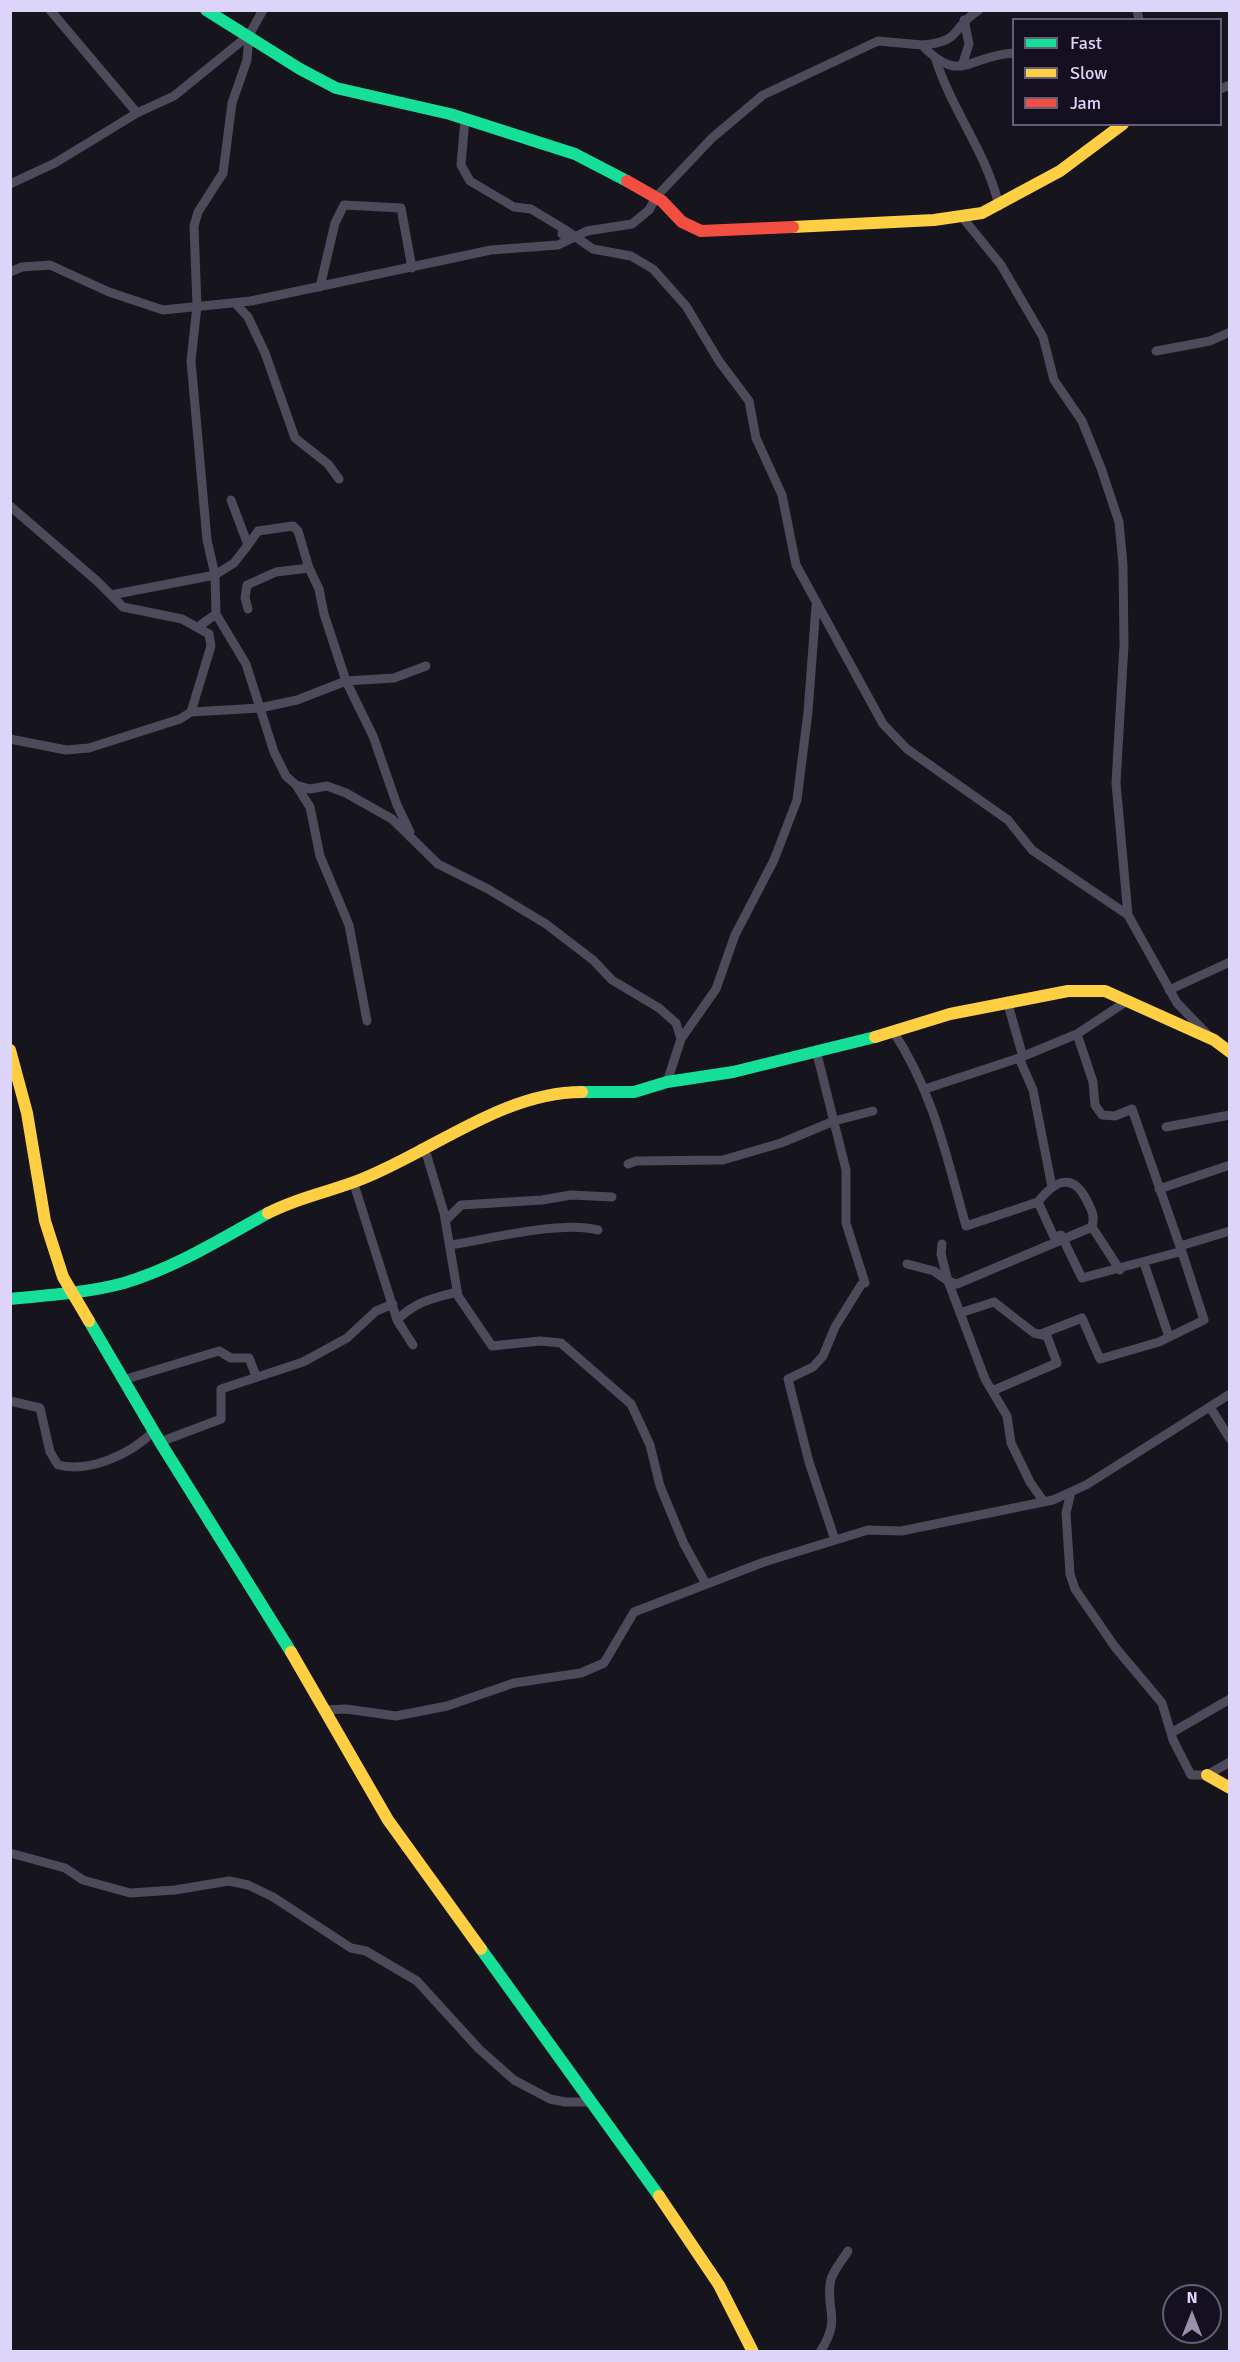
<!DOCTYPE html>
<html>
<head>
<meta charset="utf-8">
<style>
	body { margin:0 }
	#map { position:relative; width:1240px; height:2362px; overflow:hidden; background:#16141c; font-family:Signika,sans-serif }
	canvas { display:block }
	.frame { position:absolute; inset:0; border:12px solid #ddd4fa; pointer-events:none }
	.legend { position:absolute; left:1012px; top:18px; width:210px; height:108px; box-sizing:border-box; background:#141020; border:2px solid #645e77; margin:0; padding:8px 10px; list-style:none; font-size:18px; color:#ddd4fa }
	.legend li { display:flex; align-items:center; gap:12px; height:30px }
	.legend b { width:30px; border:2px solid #645e77 }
	.north { position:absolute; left:1162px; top:2284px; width:60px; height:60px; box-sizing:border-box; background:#141020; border:2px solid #645e77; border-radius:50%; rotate:0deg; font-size:16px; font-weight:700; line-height:24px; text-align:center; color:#ddd4fa }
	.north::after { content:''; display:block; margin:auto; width:21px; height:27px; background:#9791ac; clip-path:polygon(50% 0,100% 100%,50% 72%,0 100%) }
</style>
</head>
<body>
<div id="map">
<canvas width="1240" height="2362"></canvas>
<div class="frame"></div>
<ul class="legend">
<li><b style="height:8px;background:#16e098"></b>Fast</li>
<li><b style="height:8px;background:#ffcf43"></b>Slow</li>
<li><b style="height:8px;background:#f24e42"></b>Jam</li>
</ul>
<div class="north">N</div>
</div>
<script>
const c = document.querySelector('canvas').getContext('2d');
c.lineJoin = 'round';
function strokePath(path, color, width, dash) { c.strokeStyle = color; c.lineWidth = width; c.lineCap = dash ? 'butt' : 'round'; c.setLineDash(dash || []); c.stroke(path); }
strokePath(new Path2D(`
	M50 10 137 113
	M979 10C950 28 963 42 922 45 960 86 969 55 1014 53
	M1137 10 1139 20
	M249 35 263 10
	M936 60C952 111 987 153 999 206
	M962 66 969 44 964 20
	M1220 89 1230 85
	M465 119 461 165 470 181 514 207 531 209 564 229 562 234
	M10 184 55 163 137 113 174 96 249 35 247 60 232 103 223 173 198 212 194 226 197 306 191 361 207 540 215 575 111 595
	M962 217 1001 265 1043 337 1054 380 1082 421 1101 468 1119 522 1123 565 1124 645 1116 783 1128 915 1177 1003 1208 1035
	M564 229 593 249 631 256 653 269 686 306 719 361 749 401 756 438 782 495 796 565 883 724 907 749 1008 820 1032 850 1128 915
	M10 272 22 267 50 265 109 292 163 310 251 301 491 250 558 245 587 231 632 224 649 210 656 197 712 138 763 95 878 41 922 45
	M320 287 335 223 344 205 401 208 412 268
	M235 303 248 317 265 353 295 438 328 464 339 479
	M1156 351 1210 341 1230 332
	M10 506 97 581 123 607 182 619 209 634 211 646 191 712
	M248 545 258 531 293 526 298 531 309 568
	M248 609 245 598 247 585 276 572 309 568 319 589 324 614 346 681 373 736 397 805 410 832
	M216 614 246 664 274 752 286 776 296 785 310 789 327 786 346 793 392 819 438 864 488 889 546 924 593 960 612 980 659 1008 676 1023 681 1039 667 1082
	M198 627 216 614 215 575 234 563 248 545 231 500
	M10 739 66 750 89 748 180 719 191 712 260 708 297 700 346 681 394 678 426 666
	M296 785 310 807 320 856 349 925 367 1021
	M1169 990 1230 962
	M1007 1001 1023 1057
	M1127 1001 1077 1034 1093 1082 1095 1105 1102 1115 1115 1116 1132 1109 1183 1255
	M893 1031C934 1094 946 1155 966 1226L1038 1202 1054 1237 1061 1235 1082 1278 1179 1252 1183 1255 1204 1320 1159 1342 1100 1359 1082 1318 1041 1334
	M681 1039 716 989 735 935 774 860 797 800 808 712 816 606
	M816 1050 846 1170V1223L865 1283
	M925 1089 1019 1058
	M1166 1127 1230 1115
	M421 1148 427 1156 444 1213 458 1296 492 1346 540 1341 561 1343 631 1404 650 1445 660 1486 684 1544 706 1584
	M628 1164 636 1161 723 1160 781 1143 834 1121 873 1111
	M353 1181 397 1320 413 1345
	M1052 1187 1033 1090 1019 1058 1077 1034
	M1159 1189 1230 1165
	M446 1220 461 1205 542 1200 571 1195 612 1197
	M1092 1227 1120 1270
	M942 1244 941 1254 948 1281 957 1284 1092 1227C1095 1216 1092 1211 1087 1201 1073 1172 1055 1180 1038 1202
	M450 1245C490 1239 562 1220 598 1230
	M1180 1246 1230 1231
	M1144 1263 1169 1337
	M907 1264 934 1271 948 1281 985 1379 1007 1416 1011 1443 1030 1482 1044 1502
	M960 1313 994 1302 1034 1333 1047 1336 1057 1363 992 1391
	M397 1320C415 1302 433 1298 457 1292
	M123 1380 219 1351 231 1358H249L256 1376
	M10 1401 40 1408 50 1452 58 1465C90 1473 131 1454 154 1431
	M1210 1407 1230 1439
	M160 1442 221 1419V1389L303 1362 347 1338 376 1311 393 1304
	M1071 1492 1066 1513 1070 1574 1075 1589 1115 1647 1162 1703 1173 1740 1191 1775H1207L1230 1762
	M835 1540 809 1462 788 1379 813 1367 823 1356 835 1327 861 1285
	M326 1710 346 1709 396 1716 447 1706 514 1683 581 1673 604 1663 634 1612 764 1562 868 1530 901 1531 1053 1500 1086 1485 1230 1394
	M1171 1733 1230 1699
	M10 1853 65 1868 83 1880 130 1893 175 1890 229 1881 248 1885 273 1897 351 1948 366 1951 417 1981 479 2049 514 2080 550 2099 565 2102H591
	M820 2352C843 2317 824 2309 831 2279 834 2270 843 2259 848 2251`), '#4c4a5b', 9);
strokePath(new Path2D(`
	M206 10 300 69 336 88 450 114 575 154 627 181
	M582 1092H634L667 1082 733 1072 875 1037
	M10 1299C48 1295 87 1293 124 1283 175 1268 221 1239 268 1213
	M89 1321 160 1442 291 1652
	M481 1949 659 2196`), '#16e098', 12);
strokePath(new Path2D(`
	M793 227 934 220 982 213 1060 171 1123 124
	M875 1037 950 1014 1068 991H1105L1214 1040 1230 1052
	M10 1050 27 1113 45 1221 63 1277 89 1321
	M268 1213C301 1196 330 1192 362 1179 433 1151 503 1092 582 1092
	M291 1652 388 1820 481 1949
	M1207 1775 1230 1788
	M659 2196 719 2285 753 2352`), '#ffcf43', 12);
strokePath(new Path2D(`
	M627 181 662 201 682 222 701 231 793 227`), '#f24e42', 12);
</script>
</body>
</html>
